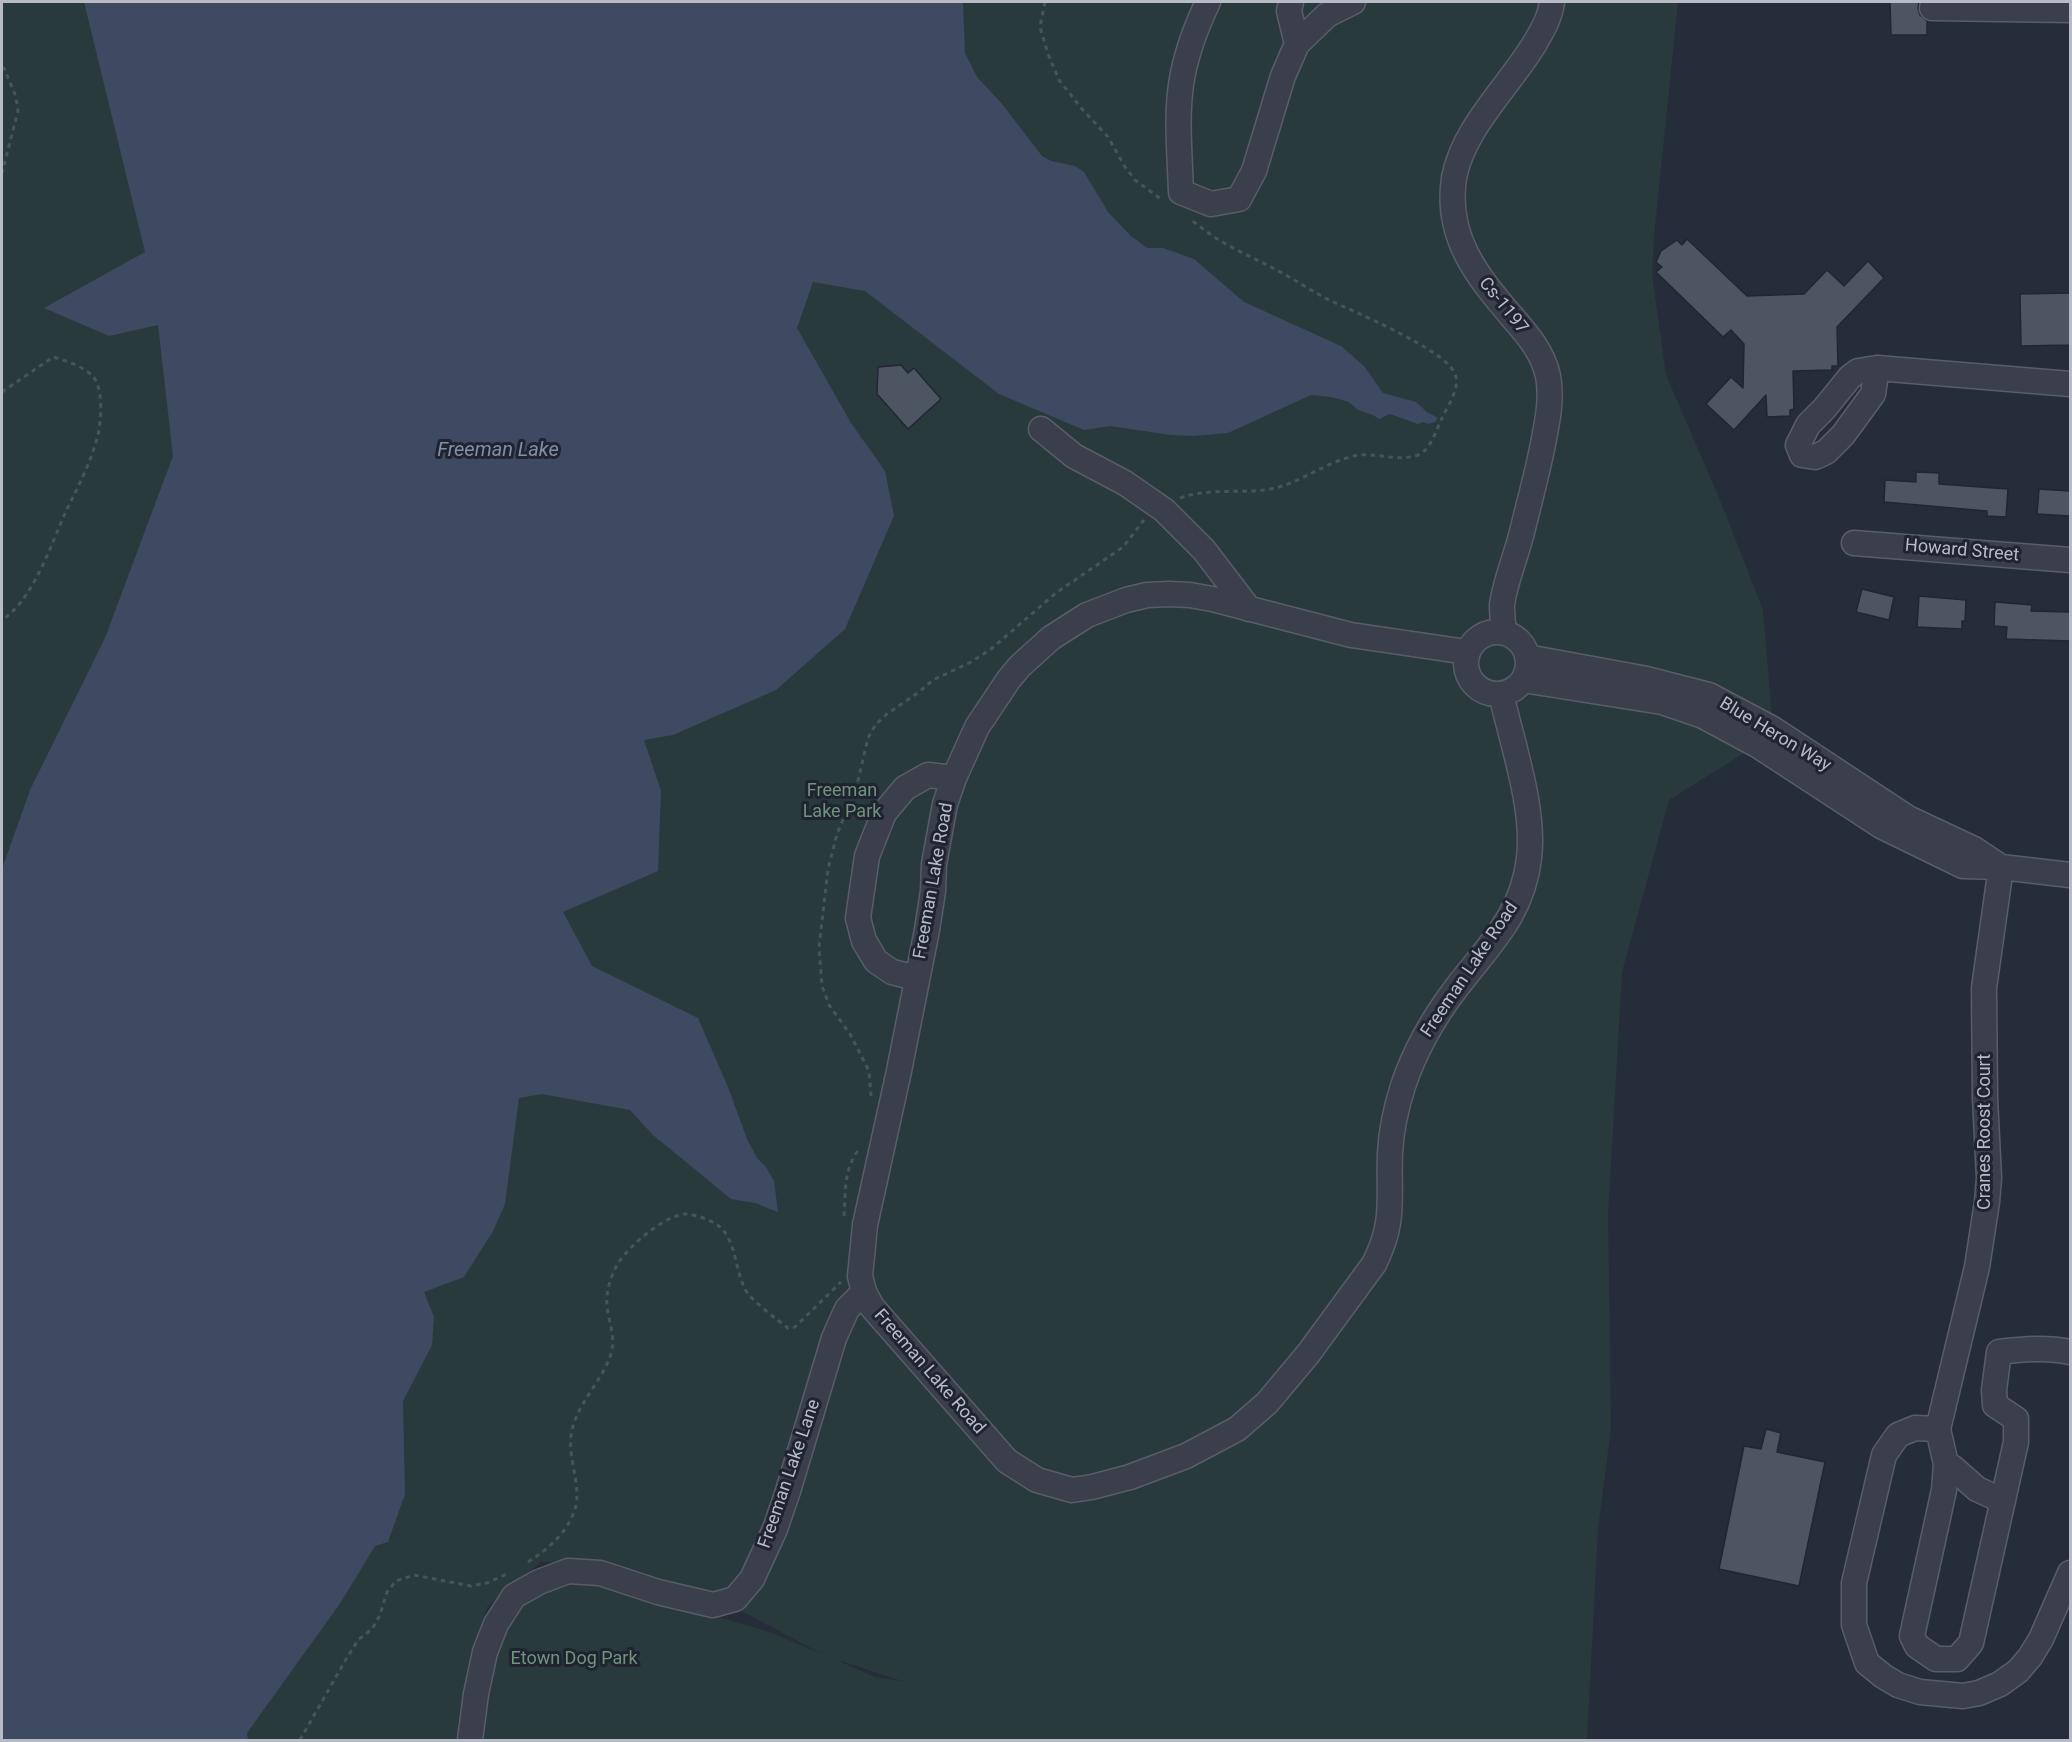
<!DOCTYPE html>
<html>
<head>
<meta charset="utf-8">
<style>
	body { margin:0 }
	#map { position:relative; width:2072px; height:1742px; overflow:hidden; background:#262d3a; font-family:Roboto,sans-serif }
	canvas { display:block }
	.frame { position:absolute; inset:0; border:3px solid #b6bbc6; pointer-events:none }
</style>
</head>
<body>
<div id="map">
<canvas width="2072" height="1742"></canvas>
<div class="frame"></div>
</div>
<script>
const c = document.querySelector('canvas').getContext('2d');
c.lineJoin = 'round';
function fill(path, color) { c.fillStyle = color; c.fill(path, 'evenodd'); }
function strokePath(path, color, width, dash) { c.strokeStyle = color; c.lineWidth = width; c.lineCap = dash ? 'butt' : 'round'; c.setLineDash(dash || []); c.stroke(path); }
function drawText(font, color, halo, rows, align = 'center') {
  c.font = font + ' Roboto,sans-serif'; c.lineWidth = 6; c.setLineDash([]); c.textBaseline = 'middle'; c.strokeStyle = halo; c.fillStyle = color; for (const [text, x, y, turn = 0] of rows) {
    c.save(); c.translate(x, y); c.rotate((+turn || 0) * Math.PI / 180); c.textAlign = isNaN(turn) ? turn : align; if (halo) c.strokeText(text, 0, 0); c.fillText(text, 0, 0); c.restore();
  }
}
fill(new Path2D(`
	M2 2H1678L1654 236 1652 275 1666 375 1722 505 1763 610 1773 729 1757 745 1669 800 1622 972 1608 1215 1611 1428 1598 1529 1587 1740H469L514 1596 568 1571 772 1633 822 1654 712 1595 590 1561 541 1562 487 1607 460 1740H2ZM841 1662V1661L905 1682 875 1677Z`), '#293a3c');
fill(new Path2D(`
	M84 2H963L965 53 977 77 1002 104 1042 156 1051 161 1075 166 1084 172 1108 212 1131 236 1147 248H1163L1194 259 1244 302 1341 346 1364 366 1383 393 1416 402 1427 412 1438 418 1435 422 1428 424 1423 422 1418 424 1390 414 1379 419 1373 415 1358 410 1349 402 1331 397 1311 395 1228 433 1193 436 1171 435 1110 426 1084 430 999 394 865 291 813 282 797 328 851 423 885 471 894 516 845 629 776 690 673 735 644 740 661 791 658 871 563 912 592 966 698 1018 728 1087 747 1139 757 1158 766 1167 774 1181 778 1212 755 1203 731 1199 653 1135 630 1110 542 1094 519 1098 505 1204 493 1231 464 1277 424 1292 434 1317 432 1345 403 1401 405 1494 388 1542 375 1546 341 1602 247 1733 248 1740H2V869L30 790 105 638 173 456 158 325 109 336 44 308 145 252Z`), '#3e4a61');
const building = new Path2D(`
	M1890 2H1919L1918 8 1920 15 1927 21V35H1891Z
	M1687 239 1747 296 1804 294 1827 270 1844 286 1868 261 1884 278 1837 327 1838 366H1832V370L1793 371 1794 409 1790 410V416L1767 417 1766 395 1734 430 1706 404 1731 377 1743 388 1744 344 1731 330 1723 337 1656 272 1662 267 1656 262 1661 251 1677 240 1682 245Z
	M2070 293V345L2021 346 2020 294Z
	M901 365 908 373 914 368 941 399 908 429 877 394 878 367Z
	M1916 472 1939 473V484L2008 489 2006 517 1987 516V511L1884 502 1885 480 1916 482Z
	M2039 489 2070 491V516L2037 514Z
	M1862 589 1894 597 1889 620 1856 612Z
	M1919 596 1966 600 1965 621H1962V629L1917 627Z
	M1995 602 2032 605 2031 611 2070 612V641L2006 639 2007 627 1994 626Z
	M1766 1429 1781 1433 1777 1452 1825 1462 1799 1586 1719 1569 1744 1446 1761 1449Z`);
fill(building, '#4d5563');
strokePath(building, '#212632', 1.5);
const minor = new Path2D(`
	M1208 2C1196 27 1185 57 1181 85 1176 119 1180 158 1181 192L1211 204 1239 199 1254 171 1283 76 1297 44 1327 15 1353 2
	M1291 2 1289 11 1297 44
	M1932 8 2070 10
	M1877 368 1873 394 1843 435 1826 452 1815 457 1802 455 1798 445 1808 425 1824 409 1850 377 1858 371 1877 368 2070 384
	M1041 429 1074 456 1125 483 1164 510 1204 550 1249 609
	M1854 543 2070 560
	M1466 663a31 31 0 1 1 62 0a31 31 0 1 1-62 0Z
	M1504 633C1503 624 1502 614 1502 605 1504 586 1516 555 1521 536 1529 503 1538 471 1544 439 1548 418 1552 397 1548 376 1543 353 1528 335 1513 318 1477 276 1445 237 1454 178 1463 128 1510 85 1535 43 1543 29 1550 18 1552 2
	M1467 652 1351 635 1212 599 1190 595 1169 594 1147 595 1126 600 1087 615 1051 638 1020 666 1009 679 977 727 954 778 945 804 934 864 933 891 927 930 899 1071 865 1225 860 1276 864 1292 872 1307 1007 1461 1037 1480 1072 1490 1092 1487 1130 1477 1186 1456 1237 1429 1267 1403 1308 1354 1374 1264C1396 1221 1388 1198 1390 1153 1391 1131 1396 1108 1403 1086 1415 1050 1434 1017 1457 987 1489 945 1523 914 1529 858 1535 811 1514 749 1503 702L1505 693
	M1527 657 1647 679 1709 695 1773 729 1908 818 1974 849 2001 867
	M1523 680 1662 702 1703 716 1757 745 1881 826 1963 866 2001 867 2070 875
	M2001 867 1984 988 1985 1098 1989 1178 1987 1202 1977 1267 1938 1429 1946 1464 1944 1490 1912 1636 1917 1646 1936 1659H1957L1971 1643 2016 1442V1419L1995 1405 1994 1390 1999 1352C2024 1349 2047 1347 2070 1352
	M917 978 892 972 876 961 864 941 858 918 867 856 884 813 905 788 928 775 954 778
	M1938 1429 1915 1428 1898 1435 1884 1455 1854 1583V1625L1867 1663 1883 1676 1898 1685 1920 1692 1963 1696 1979 1693 2000 1684 2018 1671 2030 1657 2041 1639 2070 1573
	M1946 1464 1952 1467 1977 1489 2003 1501
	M470 1740 476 1694 485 1652 496 1624 514 1596 539 1582 568 1571 600 1573 658 1592 713 1605 735 1599 752 1579 775 1529 788 1491 834 1338 847 1309 864 1292`);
strokePath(minor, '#585d69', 27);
strokePath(new Path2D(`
	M1045 2 1040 27 1048 54 1059 80 1082 109 1108 137 1125 167 1135 180 1161 199
	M2 68H4L16 97 18 111 2 173
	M2 392 53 357C67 361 89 368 96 381 103 395 101 421 98 435 91 462 78 487 66 511 51 545 33 600 2 620
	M1180 498C1214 486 1247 496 1279 487 1307 479 1329 460 1359 455 1379 453 1398 462 1418 455 1431 450 1436 430 1442 418 1448 405 1462 386 1454 372 1443 349 1355 312 1329 300 1310 290 1292 278 1273 268 1256 259 1237 251 1221 241 1210 235 1201 227 1191 220
	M871 1096 869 1071 850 1034 829 1005 822 986 819 947 828 869 837 834 856 789 868 738 876 724 887 714 919 692 933 680 971 662 991 649 1056 593 1123 547 1144 520
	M844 1216C846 1190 843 1171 859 1149
	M528 1562C547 1550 566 1534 574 1512 583 1489 568 1461 571 1436 575 1405 602 1382 611 1354 617 1334 605 1316 607 1296 608 1285 613 1271 619 1262 630 1245 664 1216 685 1214 695 1214 711 1220 719 1226 736 1240 735 1270 745 1289 750 1300 778 1320 788 1328L795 1327 841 1282
	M300 1740 345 1661 358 1640 372 1629 380 1615 387 1592 396 1581 414 1575 471 1586 487 1583 507 1574`), '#465559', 3, [4.5, 4.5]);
strokePath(minor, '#3a3f4b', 24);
drawText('18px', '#b6bbc6', '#1f2430', [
	["Cs-1197",1503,306,51],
	["Howard Street",1962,551,5],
	["Blue Heron Way",1775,735,31],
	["Freeman Lake Road",934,881,-80],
	["Freeman Lake Road",1470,970,-56],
	["Cranes Roost Court",1985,1132,-90],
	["Freeman Lake Road",929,1372,49],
	["Freeman Lake Lane",790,1474,-71]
]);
drawText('18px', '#6f947b', '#1f2430', [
	["Freeman",842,791],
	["Lake Park",842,812],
	["Etown Dog Park",574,1659]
]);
drawText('italic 20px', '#818faa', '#1f2430', [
	["Freeman Lake",498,451]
]);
</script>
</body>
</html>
